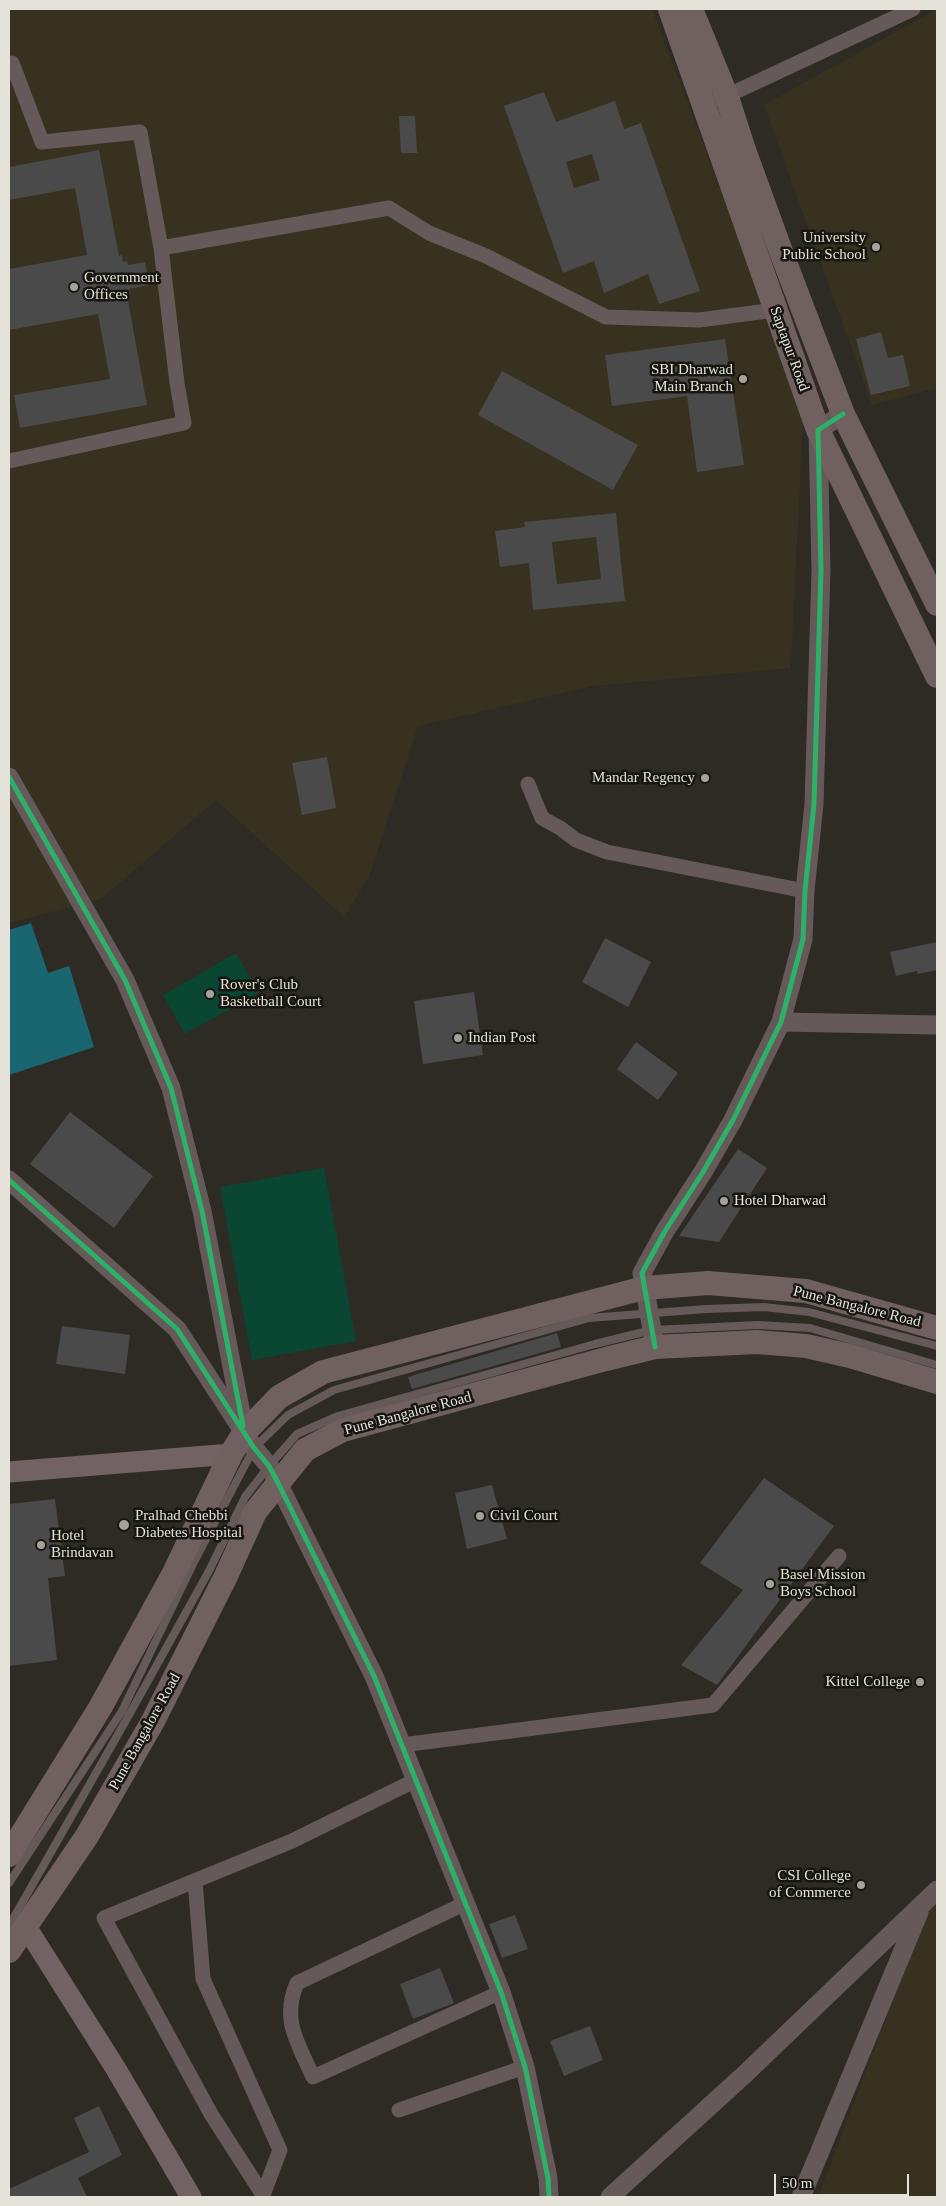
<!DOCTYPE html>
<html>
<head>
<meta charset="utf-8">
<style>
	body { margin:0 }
	#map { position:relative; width:946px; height:2206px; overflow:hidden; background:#2d2b23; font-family:Georgia,serif }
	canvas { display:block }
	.frame { position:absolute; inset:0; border:10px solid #e5e2d9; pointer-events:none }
	.scale { position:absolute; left:774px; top:2174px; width:135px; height:22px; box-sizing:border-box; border:2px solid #e5e2d9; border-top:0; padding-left:6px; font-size:15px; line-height:18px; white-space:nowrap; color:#e5e2d9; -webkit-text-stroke:4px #17160f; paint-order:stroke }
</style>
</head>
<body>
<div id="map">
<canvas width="946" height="2206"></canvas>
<div class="frame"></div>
<div class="scale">50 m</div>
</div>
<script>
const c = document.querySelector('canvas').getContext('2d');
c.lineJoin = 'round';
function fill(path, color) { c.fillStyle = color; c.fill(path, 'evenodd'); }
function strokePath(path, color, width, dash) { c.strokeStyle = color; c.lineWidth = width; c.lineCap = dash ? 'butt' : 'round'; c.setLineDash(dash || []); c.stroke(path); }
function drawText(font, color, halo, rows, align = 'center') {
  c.font = font + ' Georgia,serif'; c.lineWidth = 5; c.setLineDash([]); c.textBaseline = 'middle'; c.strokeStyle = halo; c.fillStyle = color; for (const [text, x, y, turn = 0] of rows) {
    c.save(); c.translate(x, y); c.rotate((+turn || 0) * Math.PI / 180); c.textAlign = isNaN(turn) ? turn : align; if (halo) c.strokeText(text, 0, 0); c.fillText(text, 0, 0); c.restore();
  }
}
fill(new Path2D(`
	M9 9H652L759 291 803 420 791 668 594 686 418 726 369 877 344 917 216 800 101 899 9 923Z
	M937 9V388L872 405 764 105Z
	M937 1897V2197H818L930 1904Z`), '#37311f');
fill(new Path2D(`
	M236 953 258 993 185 1034 163 995Z
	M324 1168 356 1341 252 1360 220 1187Z`), '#0a4732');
fill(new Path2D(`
	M31 923 48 973 69 966 94 1047 9 1075V930Z`), '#1a6670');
fill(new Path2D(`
	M544 92 556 122 615 101 624 129 641 123 700 291 659 304 648 274 604 293 594 261 563 273 504 106ZM592 154 600 180 574 188 566 162Z
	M399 116H415L417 153H401Z
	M99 150 119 256 122 255 123 262 127 261 128 265 145 262 149 285 129 289 130 294 127 295 147 405 20 428 14 395 110 379 98 314 9 330V269L87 255 75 188 9 200V167Z
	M881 332 888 358 903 355 910 386 871 395 856 339Z
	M725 339 744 465 697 472 687 396 612 406 605 355Z
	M502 371 638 445 613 490 478 415Z
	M616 513 625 601 533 610 529 563 500 567 495 531 525 527 524 522ZM596 537 601 579 557 584 552 542Z
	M327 757 336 808 302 815 292 763Z
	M605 938 651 962 628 1007 582 982Z
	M937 942V970L918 974 917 971 896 976 890 952Z
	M474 992 483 1055 423 1064 414 1001Z
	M636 1042 678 1073 658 1100 617 1069Z
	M70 1112 153 1176 114 1228 30 1164Z
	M738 1149 767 1168 719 1242 679 1236Z
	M62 1326 130 1335 125 1374 56 1364Z
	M557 1333 561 1347 412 1389 408 1377Z
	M764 1478 834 1526 717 1685 681 1665 743 1590 700 1563Z
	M492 1485 507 1539 467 1549 455 1493Z
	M55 1499 65 1576 48 1578 57 1660 9 1666V1504Z
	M515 1915 528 1949 502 1958 489 1924Z
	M440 1968 454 2003 413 2019 400 1984Z
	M590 2026 603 2060 564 2076 550 2041Z
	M99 2106 122 2155 78 2178 87 2197H9V2189L89 2152 74 2118Z`), '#4b4a4a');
strokePath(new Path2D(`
	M9 1883 122 1711 193 1564 254 1448 288 1415 334 1390 589 1318 706 1309 764 1307 809 1312 937 1346
	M9 1926 129 1715 209 1571 245 1497 269 1466 297 1434 338 1416 595 1344 652 1330 758 1325 810 1328 937 1365`), '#665959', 8);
strokePath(new Path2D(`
	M9 64 12 63 42 142 140 132 161 248 177 383 184 423 9 461
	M720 99 913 9
	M161 248 389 208 429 233 486 256 606 317 699 320 775 310
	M528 784 542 818 560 828 576 840 607 852 805 891
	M402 1745 713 1705 839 1556
	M195 1881 203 1979 280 2150 263 2195
	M466 1903 297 1983C281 2020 298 2043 313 2077L501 1992
	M399 2110 525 2067
	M262 2197 263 2195 211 2114 104 1918 292 1841 416 1780`), '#665959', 15);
strokePath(new Path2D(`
	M9 777 125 980 171 1088 202 1211 243 1424
	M781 1022 937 1025
	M9 1180 177 1329 254 1448 269 1466 278 1483 374 1676 501 1992 525 2067 548 2178 549 2197
	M655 1347 642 1273 665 1231 703 1172 733 1120 781 1022 803 939 805 891 814 804 821 570 818 430 843 414
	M610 2197 745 2074 937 1890
	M801 2197 919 1912`), '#665959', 19);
strokePath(new Path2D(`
	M9 1472 231 1454
	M25 1925 116 2069 191 2197`), '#736263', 21);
strokePath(new Path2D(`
	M670 9 818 430 937 676
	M691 9 727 97 743 147 783 257 843 414 937 604
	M9 1855 100 1708 174 1573 231 1454 244 1433 279 1397 323 1372 644 1288 708 1283 806 1291 937 1328
	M9 1951 87 1836 153 1721 226 1576 255 1512 305 1450 343 1430 606 1359 655 1347 757 1342 806 1346 850 1356 937 1382`), '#70605f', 24);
strokePath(new Path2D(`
	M9 777 125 980 171 1088 202 1211 243 1426
	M9 1180 177 1329 254 1448 269 1466 278 1483 374 1676 501 1992 525 2067 548 2178 549 2197
	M655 1347 642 1273 665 1231 703 1172 733 1120 781 1022 803 939 805 891 814 804 821 570 818 430 843 414`), '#2db169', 5);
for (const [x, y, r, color] of [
	[876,247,5,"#a5a299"],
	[74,287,5,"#a5a299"],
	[743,379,5,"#a5a299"],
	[705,778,5,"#a5a299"],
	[210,994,5,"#a5a299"],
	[458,1038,5,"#a5a299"],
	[724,1201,5,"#a5a299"],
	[480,1516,5,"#a5a299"],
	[124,1525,6,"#a5a299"],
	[41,1545,5,"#a5a299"],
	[770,1584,5,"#a5a299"],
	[920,1682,5,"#a5a299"],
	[861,1885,5,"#a5a299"]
]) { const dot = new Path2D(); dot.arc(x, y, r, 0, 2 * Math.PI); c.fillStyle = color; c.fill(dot); strokePath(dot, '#17160f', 2); }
drawText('15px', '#e5e2d9', '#17160f', [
	["University",866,238,"right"],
	["Public School",866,255,"right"],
	["Government",84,278],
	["Offices",84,295],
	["SBI Dharwad",733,370,"right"],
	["Main Branch",733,387,"right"],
	["Mandar Regency",695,778,"right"],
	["Rover's Club",220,985],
	["Basketball Court",220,1002],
	["Indian Post",468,1038],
	["Hotel Dharwad",734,1201],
	["Pralhad Chebbi",135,1516],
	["Diabetes Hospital",135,1533],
	["Civil Court",490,1516],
	["Hotel",51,1536],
	["Brindavan",51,1553],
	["Basel Mission",780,1575],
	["Boys School",780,1592],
	["Kittel College",910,1682,"right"],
	["CSI College",851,1876,"right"],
	["of Commerce",851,1893,"right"]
], 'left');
drawText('15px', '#e5e2d9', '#17160f', [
	["Saptapur Road",789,349,70],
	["Pune Bangalore Road",857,1307,14],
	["Pune Bangalore Road",408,1414,-15],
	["Pune Bangalore Road",145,1732,-61]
]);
</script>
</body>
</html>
